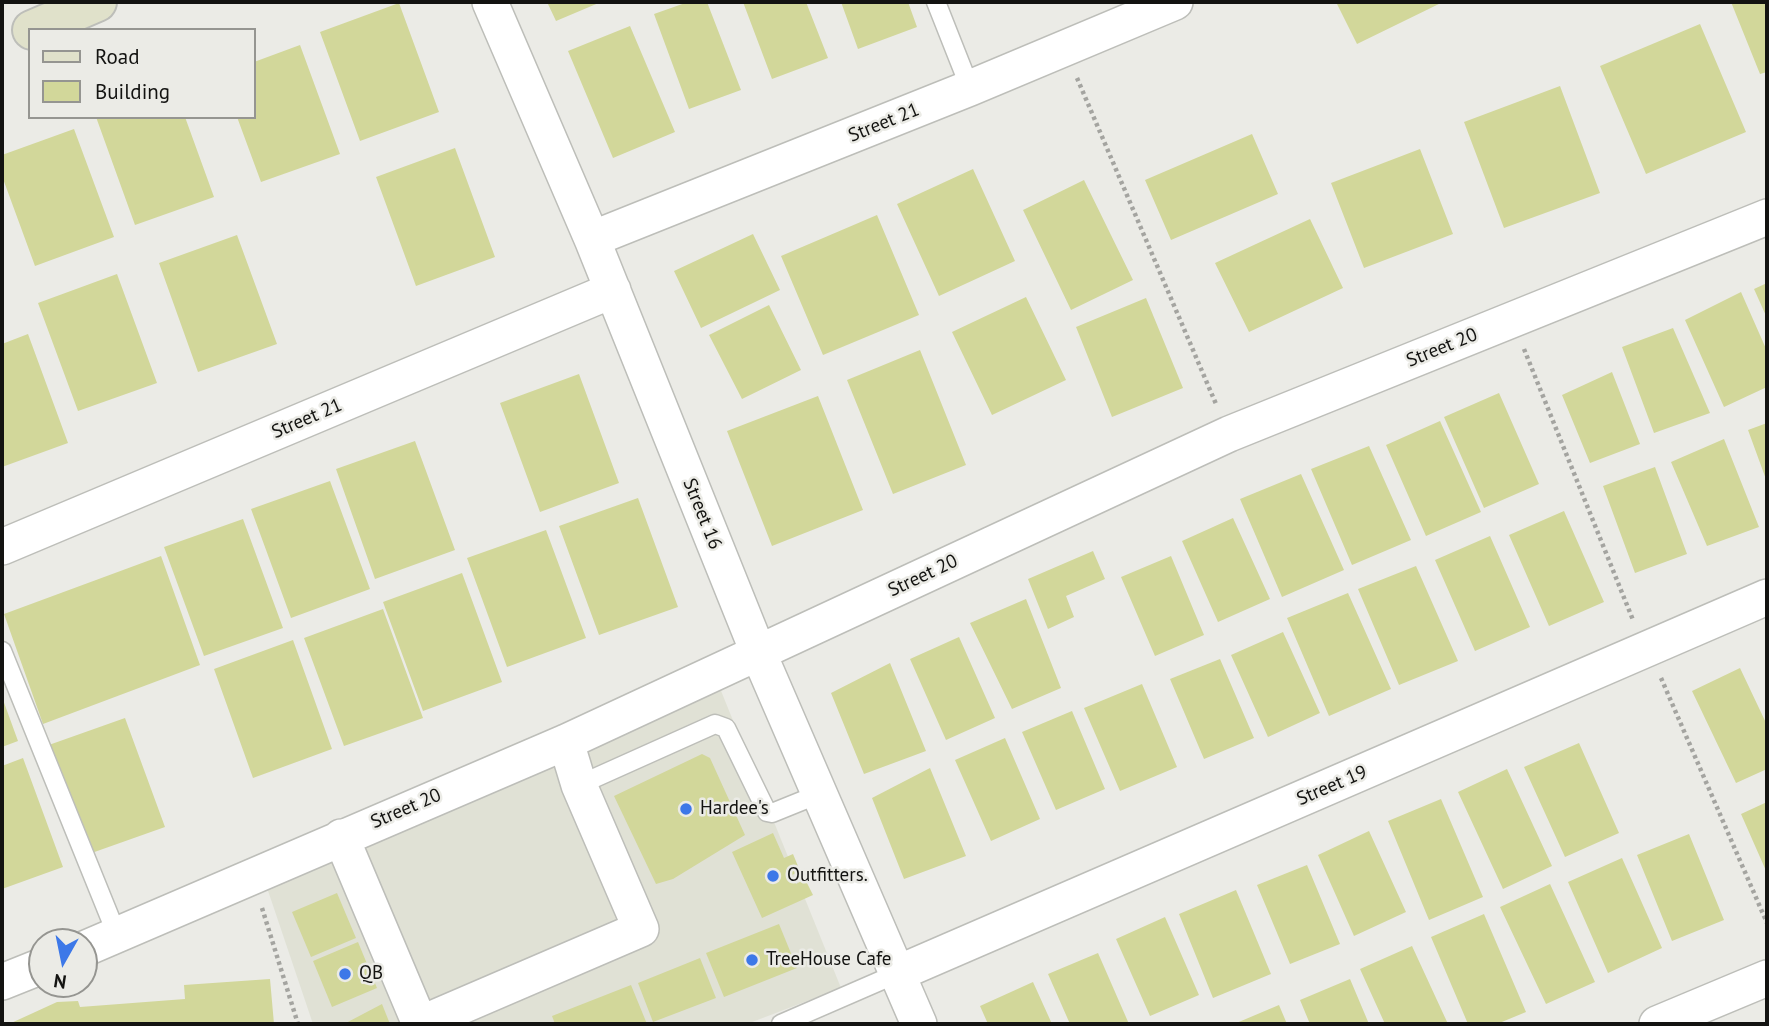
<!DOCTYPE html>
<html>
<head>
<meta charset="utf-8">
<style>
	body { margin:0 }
	#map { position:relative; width:1769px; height:1026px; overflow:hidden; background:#ebebe6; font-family:"PT Sans",sans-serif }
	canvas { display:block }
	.frame { position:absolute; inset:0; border:4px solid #131311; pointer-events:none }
	.legend { position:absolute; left:28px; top:28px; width:228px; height:91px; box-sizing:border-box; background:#ebebe6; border:2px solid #959591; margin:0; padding:9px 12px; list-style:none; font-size:21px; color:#131311 }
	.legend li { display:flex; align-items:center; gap:14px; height:35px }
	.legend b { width:35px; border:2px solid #959591 }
	.north { position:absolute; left:28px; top:928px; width:70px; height:70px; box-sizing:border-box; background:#ebebe6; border:2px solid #959591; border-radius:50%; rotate:189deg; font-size:19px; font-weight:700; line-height:28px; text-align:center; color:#131311 }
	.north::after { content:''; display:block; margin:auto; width:24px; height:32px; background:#3d78e8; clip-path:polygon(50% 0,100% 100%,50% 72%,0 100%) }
</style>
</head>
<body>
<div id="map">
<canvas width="1769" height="1026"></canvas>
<div class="frame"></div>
<ul class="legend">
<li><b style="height:9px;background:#e0e1ca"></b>Road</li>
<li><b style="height:19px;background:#d2d79a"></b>Building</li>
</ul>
<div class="north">N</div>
</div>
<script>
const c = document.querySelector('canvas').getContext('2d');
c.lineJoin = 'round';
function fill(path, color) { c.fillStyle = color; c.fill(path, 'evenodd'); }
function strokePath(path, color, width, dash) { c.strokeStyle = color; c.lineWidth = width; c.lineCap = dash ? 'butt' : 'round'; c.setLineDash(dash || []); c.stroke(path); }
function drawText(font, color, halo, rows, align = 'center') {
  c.font = font + ' "PT Sans",sans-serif'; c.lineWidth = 5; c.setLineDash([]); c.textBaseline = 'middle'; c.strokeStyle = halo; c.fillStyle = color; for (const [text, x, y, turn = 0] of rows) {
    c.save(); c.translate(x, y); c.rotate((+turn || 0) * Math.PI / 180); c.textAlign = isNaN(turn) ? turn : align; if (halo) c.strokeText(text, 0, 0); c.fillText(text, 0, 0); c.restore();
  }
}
fill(new Path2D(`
	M713 671 841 988 747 1024H313L260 867Z`), '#e0e1d5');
fill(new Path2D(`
	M547 2H601L556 21Z
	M688 2H707L741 90 689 109 654 14Z
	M743 2H806L828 58 772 79Z
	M841 2H908L917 27 858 49Z
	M1336 2H1443L1357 44Z
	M1731 2H1767V72L1760 74Z
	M399 3 439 112 360 141 320 32Z
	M1700 24 1746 132 1646 174 1600 66Z
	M630 26 675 132 613 158 568 51Z
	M300 45 340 154 261 182 237 117H254V62Z
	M1560 86 1600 193 1504 228 1464 122Z
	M96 117H185L214 197 135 225Z
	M74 129 114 237 35 266 2 176V155Z
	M1252 134 1278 194 1171 240 1145 180Z
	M455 148 495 257 416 286 376 177Z
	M1420 149 1453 234 1364 268 1331 183Z
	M973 169 1015 261 939 296 897 204Z
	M1084 180 1133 280 1071 310 1023 210Z
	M877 215 919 315 823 355 781 256Z
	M1310 219 1343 288 1249 332 1215 263Z
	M753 234 780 290 701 328 674 271Z
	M237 235 277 344 198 372 159 263Z
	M117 274 157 383 78 411 38 303Z
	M1767 283V318L1754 289Z
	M1741 292 1767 351V387L1724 407 1685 320Z
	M1026 297 1066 380 992 415 952 332Z
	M1146 298 1183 388 1112 417 1076 327Z
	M769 305 801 370 742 399 709 335Z
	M1673 328 1710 413 1654 433 1622 347Z
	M28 334 68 443 2 467V344Z
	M920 350 966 465 893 494 847 380Z
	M1612 372 1640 444 1590 463 1562 395Z
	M579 374 619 483 540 512 500 403Z
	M1499 393 1539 484 1484 508 1444 417Z
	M818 396 863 510 772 546 727 431Z
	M1440 421 1481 512 1426 536 1386 445Z
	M1767 423V482L1748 430Z
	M1724 439 1759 527 1707 546 1671 462Z
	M415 441 455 550 375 579 336 469Z
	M1369 446 1411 540 1352 565 1311 469Z
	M1655 467 1687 554 1635 573 1603 486Z
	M1301 474 1344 570 1282 597 1240 499Z
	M330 481 370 589 291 618 251 509Z
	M638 498 678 607 599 635 559 526Z
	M1564 511 1604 602 1549 626 1509 535Z
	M1233 518 1270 599 1218 622 1182 541Z
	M243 519 283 628 204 656 164 547Z
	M546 530 586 638 507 667 467 558Z
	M1490 536 1530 627 1475 651 1435 560Z
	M1093 551 1105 579 1066 596 1074 617 1048 629 1028 579Z
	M161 556 200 665 43 724 4 614Z
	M1171 556 1204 635 1155 656 1121 577Z
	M1416 566 1458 661 1399 685 1358 589Z
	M462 573 502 682 423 711 383 602Z
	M1348 593 1391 689 1329 716 1287 618Z
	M1026 599 1061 688 1012 709 970 623Z
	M383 609 423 718 344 746 304 638Z
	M1283 632 1320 713 1268 737 1231 655Z
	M959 637 995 718 946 740 910 659Z
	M293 640 332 749 253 778 214 669Z
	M1220 659 1254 738 1204 759 1170 679Z
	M890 663 926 751 864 774 831 693Z
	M1740 668 1767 725V769L1736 783 1692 691Z
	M1142 684 1177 767 1120 791 1084 708Z
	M2 697 18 741 2 747Z
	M1072 711 1105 789 1056 810 1022 732Z
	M125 718 165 827 86 855 46 746Z
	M1005 738 1040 819 991 841 955 760Z
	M1579 743 1619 833 1565 857 1524 767Z
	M702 754 710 758 745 835 673 879 656 884 614 796Z
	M23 758 63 867 2 889V766Z
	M930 768 966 856 904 879 872 798Z
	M1507 769 1552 866 1503 889 1458 792Z
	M1441 799 1483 897 1429 920 1388 821Z
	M1767 802V873L1741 814Z
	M1369 831 1406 912 1354 936 1318 855Z
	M773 833 784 858 793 854 800 871 792 875 796 884 805 879 813 895 762 918 732 852Z
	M1689 834 1724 920 1672 941 1637 855Z
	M1622 858 1662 948 1608 973 1568 882Z
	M1307 865 1340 944 1290 964 1257 885Z
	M1550 884 1595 982 1546 1004 1500 907Z
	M1236 890 1271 974 1213 998 1179 914Z
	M337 893 356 938 311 957 292 912Z
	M1484 914 1526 1012 1497 1024H1468L1431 937Z
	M1165 917 1199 995 1150 1016 1116 939Z
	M779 924 797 968 724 997 706 953Z
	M358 942 377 988 332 1007 313 961Z
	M1412 946 1448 1024H1385L1360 969Z
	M1098 953 1129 1024H1070L1048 974Z
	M700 958 716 998 653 1022 638 983Z
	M270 979 274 1024H9L57 1002 78 1001 80 1007 185 999 184 985Z
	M1350 979 1369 1024H1310L1300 1000Z
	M1033 982 1052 1024H988L980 1006Z
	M631 985 647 1024H555L552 1016Z
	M382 1004 390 1024H344Z
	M1279 1005 1287 1024H1234Z`), '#d2d79a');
const lane = new Path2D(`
	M936 2 970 88
	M2 651 117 935
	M579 785 715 724 726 728 767 812 772 813 819 794
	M781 1024 896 974`);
const street = new Path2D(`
	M490 2 592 239 758 652 919 1024
	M592 239 970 88 1175 2
	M2 547 613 290
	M341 837 420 1024
	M84 949 566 742 1229 434 1767 217
	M896 974 1767 597
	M2 982 42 966
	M420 1024 641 929 579 785 566 742
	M1657 1024 1767 978`);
const secondary = new Path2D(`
	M32 30 97 2`);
strokePath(lane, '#bdbeb9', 21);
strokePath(street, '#bdbeb9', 38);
strokePath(secondary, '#bdbeb9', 42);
strokePath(new Path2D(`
	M1077 78 1216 404
	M1524 349 1633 620
	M1661 678 1767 923
	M262 908 298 1024`), '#a4a4a0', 4.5, [3.5, 3.5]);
strokePath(lane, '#fff', 18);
strokePath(street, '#fff', 35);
strokePath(secondary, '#e0e1ca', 38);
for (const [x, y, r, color] of [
	[686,809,7,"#3d78e8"],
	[773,876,7,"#3d78e8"],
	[752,960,7,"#3d78e8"],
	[345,974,7,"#3d78e8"]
]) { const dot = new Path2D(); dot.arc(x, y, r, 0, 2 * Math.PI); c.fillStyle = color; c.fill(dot); strokePath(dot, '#ebebe6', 2.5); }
drawText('19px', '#131311', '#ebebe6', [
	["Street 21",884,123,-22],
	["Street 20",1442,348,-22],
	["Street 21",307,419,-23],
	["Street 16",702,514,68],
	["Street 20",923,576,-25],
	["Street 19",1332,786,-23],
	["Street 20",406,809,-23]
]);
drawText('19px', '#131311', '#ebebe6', [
	["Hardee's",700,809],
	["Outfitters.",787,876],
	["TreeHouse Cafe",766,960],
	["QB",359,974]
], 'left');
</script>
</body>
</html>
